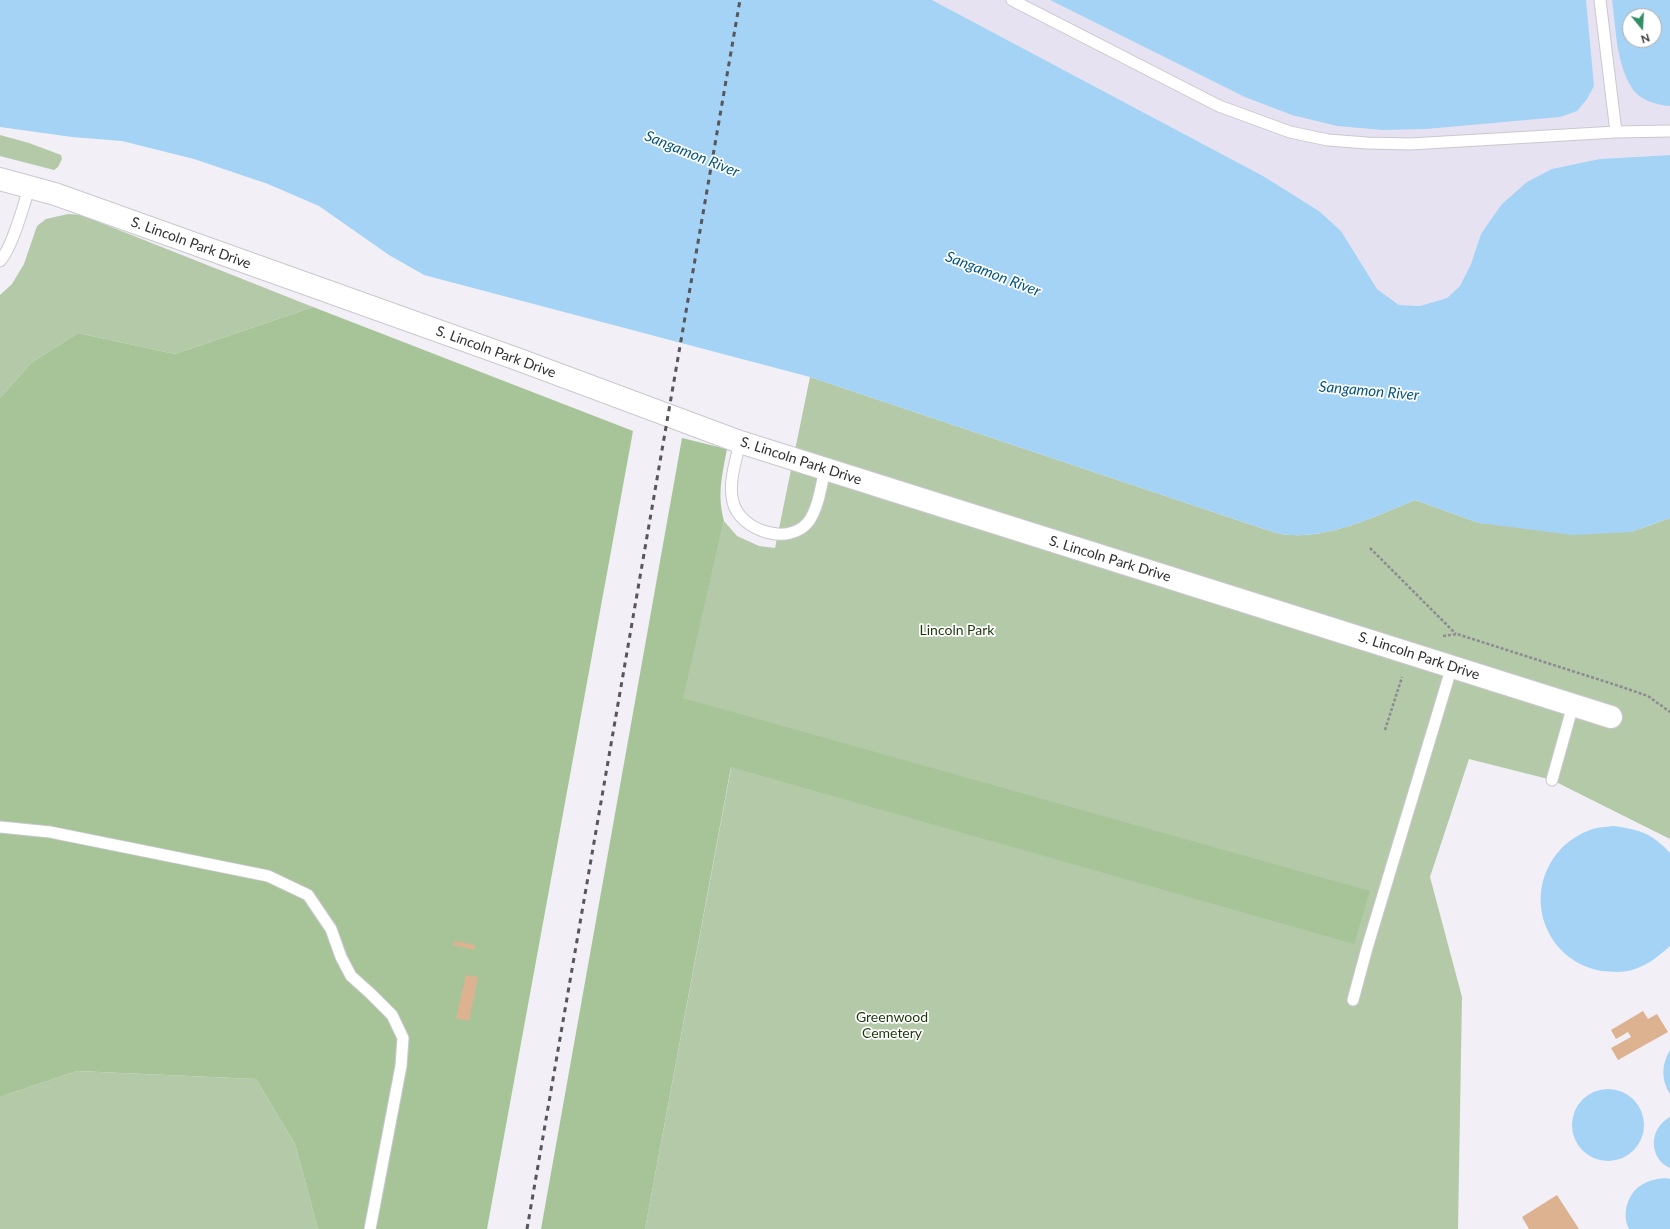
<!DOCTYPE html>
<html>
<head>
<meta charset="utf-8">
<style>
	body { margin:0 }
	#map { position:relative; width:1670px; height:1229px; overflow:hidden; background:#f2eff7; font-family:Lato,sans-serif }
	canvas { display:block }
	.north { position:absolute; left:1622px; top:8px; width:40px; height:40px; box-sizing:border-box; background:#fff; border:1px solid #acacad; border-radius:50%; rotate:162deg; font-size:11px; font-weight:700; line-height:16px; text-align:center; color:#302f32 }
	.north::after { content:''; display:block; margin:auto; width:14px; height:18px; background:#308d65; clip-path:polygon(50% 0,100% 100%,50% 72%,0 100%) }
</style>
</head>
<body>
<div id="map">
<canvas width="1670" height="1229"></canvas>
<div class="north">N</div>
</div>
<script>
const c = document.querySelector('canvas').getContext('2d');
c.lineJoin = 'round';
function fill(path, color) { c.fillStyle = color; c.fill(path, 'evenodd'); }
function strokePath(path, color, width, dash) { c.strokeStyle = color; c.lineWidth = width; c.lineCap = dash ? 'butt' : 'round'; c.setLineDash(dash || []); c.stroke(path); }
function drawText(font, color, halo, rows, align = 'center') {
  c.font = font + ' Lato,sans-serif'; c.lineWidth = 3.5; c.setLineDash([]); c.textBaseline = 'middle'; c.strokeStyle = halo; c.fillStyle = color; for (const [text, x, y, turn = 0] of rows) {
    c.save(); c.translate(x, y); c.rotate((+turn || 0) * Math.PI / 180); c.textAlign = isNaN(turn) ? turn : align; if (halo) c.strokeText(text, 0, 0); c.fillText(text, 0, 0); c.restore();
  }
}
fill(new Path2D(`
	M932 0H1670V155L1600 159 1501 205 1481 234 1471 264 1460 286 1447 298 1420 306 1399 305 1377 289 1341 231 1319 211 1263 176ZM1630 16H1654V40H1630Z`), '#e6e2f1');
fill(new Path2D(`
	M0 135 29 143 61 155 62 159 58 167 54 170 0 156Z
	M68 214 81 215 313 307 175 354 78 333 31 363 0 398V295L12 284 24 264 37 226 46 219Z
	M810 377 1258 527C1268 530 1280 535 1291 535 1335 537 1375 516 1415 500L1479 523 1631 532 1670 518V839L1552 780 1469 759 1430 877 1462 997 1458 1229H645L741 715 682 698 724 521 737 536 759 546 775 548Z
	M77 1071 256 1079 295 1144 318 1229H0V1097Z`), '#b3c9a8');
fill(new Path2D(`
	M313 307 633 431 487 1229H318L295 1144 256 1079 77 1071 0 1097V398L31 363 78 333 175 354Z
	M682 438 727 449C722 476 717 494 724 521L683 698 1370 891 1354 944 731 767 645 1229H541Z`), '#a7c499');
fill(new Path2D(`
	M0 0H932L1263 176 1319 211 1341 231 1377 289 1399 305 1420 306 1447 298 1460 286 1471 264 1481 234 1501 205 1527 182 1552 169 1600 159 1670 155V518L1631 532 1573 535 1479 523 1415 500C1375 516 1335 537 1291 535 1280 535 1268 530 1258 527L810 377 424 275 389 255 319 206 268 184 194 159 122 141 72 137 0 127Z
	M1050 0H1586L1594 86 1587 99 1577 111 1560 117 1426 129 1383 130 1337 126 1292 115 1245 97Z
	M1612 0H1670V106C1657 105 1639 100 1632 88 1616 63 1616 28 1612 0ZM1630 16H1654V40H1630Z
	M1614 826C1640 830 1652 833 1670 853V946C1659 956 1649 964 1635 969 1625 973 1612 972 1602 971 1544 961 1521 893 1560 850 1568 841 1579 834 1590 830 1597 827 1606 827 1614 826Z
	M1670 1050V1094C1661 1080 1661 1065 1670 1050Z
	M1572 1125a36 36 0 1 1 72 0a36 36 0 1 1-72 0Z
	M1670 1117V1168C1648 1158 1649 1128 1670 1117Z
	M1665 1178 1670 1179V1229H1629C1621 1214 1628 1192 1643 1184 1650 1180 1657 1179 1665 1178Z`), '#a5d3f5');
fill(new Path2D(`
	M455 941 475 945 474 950 453 945Z
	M466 975 478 977 469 1021 456 1018Z
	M1643 1011 1648 1019 1657 1014 1668 1032 1618 1060 1611 1048 1631 1037 1628 1032 1616 1039 1611 1030Z
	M1557 1195 1579 1229H1529L1522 1217Z`), '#dcb290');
const service = new Path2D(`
	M1012 0 1219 106 1290 132 1328 140 1367 143 1410 144 1616 132 1670 131
	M1600 0 1616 132
	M0 261C13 246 23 206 30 186
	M740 442C736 461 728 483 733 502 740 531 790 547 809 521 819 506 821 486 825 469
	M1552 780 1573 705
	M0 827 50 832 268 876 308 895 331 929 341 957 351 976 371 994 392 1015 403 1038 401 1066 370 1229
	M1353 1000 1367 948 1452 666`);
const minor = new Path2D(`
	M0 179 55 194 517 359 740 442 1611 717`);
strokePath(service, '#cac8cf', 13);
strokePath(minor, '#cac8cf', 24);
strokePath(new Path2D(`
	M1370 548 1456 634
	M1443 636 1457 634 1619 686 1648 696 1670 712
	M1385 730 1402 677`), '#8d8b90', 2.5, [3, 2]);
strokePath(service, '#fff', 11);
strokePath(minor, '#fff', 22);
strokePath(new Path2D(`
	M527 1229 740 0`), '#57565a', 3, [5, 5]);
drawText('14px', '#302f32', '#fff', [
	["S. Lincoln Park Drive",191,243,20],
	["S. Lincoln Park Drive",496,352,20],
	["S. Lincoln Park Drive",801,461,18],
	["S. Lincoln Park Drive",1110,559,17],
	["S. Lincoln Park Drive",1419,656,18]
]);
drawText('14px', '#1c380b', '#fff', [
	["Lincoln Park",957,630],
	["Greenwood",892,1017],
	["Cemetery",892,1033]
]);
drawText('italic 15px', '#02557f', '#fff', [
	["Sangamon River",692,154,22],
	["Sangamon River",993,274,21],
	["Sangamon River",1369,391,5]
]);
</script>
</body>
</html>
